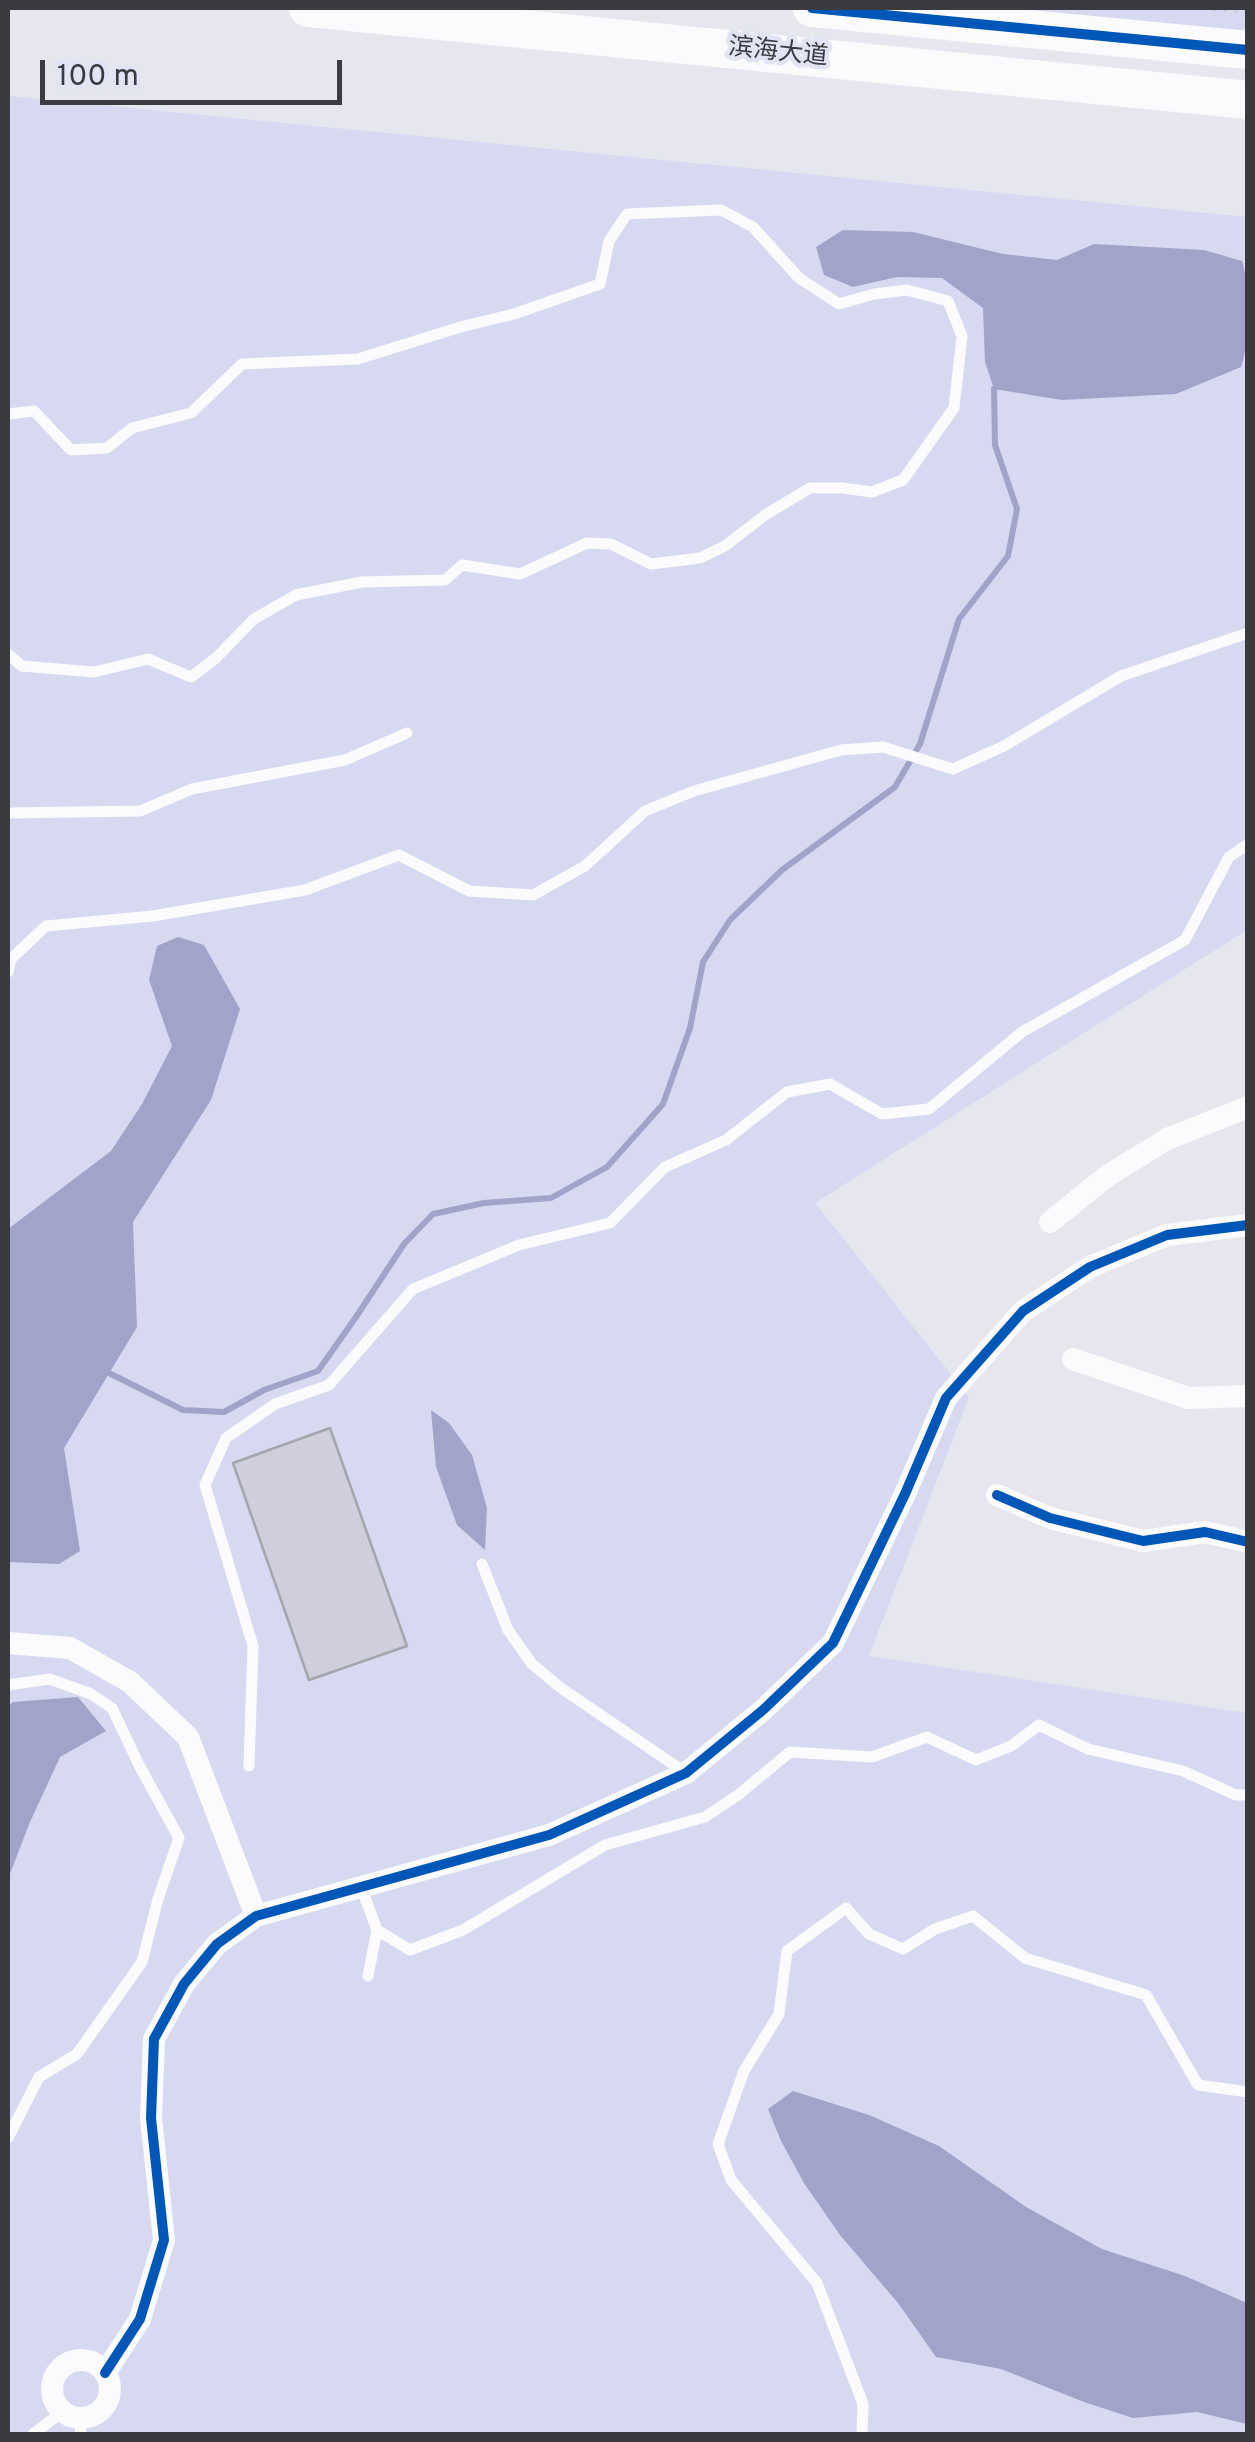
<!DOCTYPE html>
<html>
<head>
<meta charset="utf-8">
<style>
	body { margin:0 }
	#map { position:relative; width:1255px; height:2442px; overflow:hidden; background:#e6e6ef; font-family:Overpass,sans-serif }
	canvas { display:block }
	.frame { position:absolute; inset:0; border:10px solid #3a3b41; pointer-events:none }
	.scale { position:absolute; left:40px; top:60px; width:302px; height:45px; box-sizing:border-box; border:5px solid #3a3b41; border-top:0; padding-left:12px; font-size:30px; line-height:35px; white-space:nowrap; color:#3a3b41; -webkit-text-stroke:8px #e2e3f3; paint-order:stroke }
</style>
</head>
<body>
<div id="map">
<canvas width="1255" height="2442"></canvas>
<div class="frame"></div>
<div class="scale">100 m</div>
</div>
<script>
const c = document.querySelector('canvas').getContext('2d');
c.lineJoin = 'round';
function fill(path, color) { c.fillStyle = color; c.fill(path, 'evenodd'); }
function strokePath(path, color, width, dash) { c.strokeStyle = color; c.lineWidth = width; c.lineCap = dash ? 'butt' : 'round'; c.setLineDash(dash || []); c.stroke(path); }
function drawText(font, color, halo, rows, align = 'center') {
  c.font = font + ' Overpass,"Noto Sans SC",sans-serif'; c.lineWidth = 9; c.setLineDash([]); c.textBaseline = 'middle'; c.strokeStyle = halo; c.fillStyle = color; for (const [text, x, y, turn = 0] of rows) {
    c.save(); c.translate(x, y); c.rotate((+turn || 0) * Math.PI / 180); c.textAlign = isNaN(turn) ? turn : align; if (halo) c.strokeText(text, 0, 0); c.fillText(text, 0, 0); c.restore();
  }
}
fill(new Path2D(`
	M956 8H1247V33Z
	M8 96 1247 217V930L815 1203 969 1397 869 1656 1247 1713V2434H8Z`), '#d7d9f1');
fill(new Path2D(`
	M843 230 913 232 1003 254 1057 260 1094 244 1204 250 1242 261C1251 291 1251 337 1241 367L1176 394 1062 400 994 389 985 362 983 308 942 278 897 277 853 287 824 275 816 247Z
	M178 937 204 945 240 1009 211 1100 133 1222 137 1327 64 1448 80 1551 59 1564 8 1562V1229L111 1151 142 1104 172 1046 149 980 157 946Z
	M431 1410 449 1423 472 1455 487 1508 485 1550 457 1525 436 1467Z
	M78 1697 106 1731 60 1757 30 1822 8 1879V1706L13 1702Z
	M793 2091 869 2115 939 2146 1026 2207 1102 2249 1185 2276 1247 2303V2424L1197 2412 1133 2418 1084 2402 1001 2369 936 2357 898 2303 840 2235 804 2183 781 2141 768 2109Z`), '#a1a4c8');
strokePath(new Path2D(`
	M109 1373 183 1410 224 1412 264 1390 318 1371 356 1317 404 1244 433 1214 484 1203 551 1198 607 1167 663 1104 690 1028 703 962 730 920 782 870 895 787 920 744 959 619 1008 556 1017 509 995 445 994 389`), '#a1a4c8', 6);
const building = new Path2D(`
	M330 1428 407 1646 309 1680 233 1463Z`);
fill(building, '#cecedc');
strokePath(building, '#a5a5ab', 2.5);
strokePath(new Path2D(`
	M1203 8 1248 12`), '#c9c9cb', 4, [2.5, 8]);
strokePath(new Path2D(`
	M8 414 34 411 71 450 107 448 132 428 191 413 242 364 358 359 464 326 514 314 600 284 609 241 627 214 721 210 753 227 799 278 839 304 874 294 907 290 948 301 962 336 954 408 903 480 872 492 842 488H810L765 515 725 546 700 558 651 564 611 544 587 543 520 574 462 565 445 580 362 582 296 595 254 619 216 658 191 677 148 659 94 672 22 666 8 654
	M8 813 140 811 192 789 345 760 407 733
	M8 972 11 959 46 926 153 916 305 890 399 855 469 891 533 895 585 866 645 811 694 791 841 750 883 747 953 769 1004 746 1121 676 1248 633
	M482 1564 508 1630 532 1664 561 1688 686 1773
	M8 1685 50 1679 91 1694 112 1708 139 1765 179 1838 158 1899 142 1962 77 2054 39 2077 8 2138
	M249 1766 253 1646 205 1485 226 1438 275 1404 329 1385 413 1289 519 1245 610 1223 665 1167 726 1140 787 1092 830 1084 882 1114 929 1109 1022 1032 1185 940 1229 857 1248 844
	M361 1887 377 1930 368 1976
	M377 1930 410 1950 463 1930 605 1845 705 1817 738 1795 790 1752 872 1757 927 1737 976 1760 1011 1746 1039 1725 1088 1749 1183 1771 1236 1795H1248
	M79 2419 81 2434
	M33 2434 62 2412
	M862 2434 863 2404 817 2283 731 2180 718 2144 744 2071 779 2014 787 1951 846 1908 869 1934 903 1949 935 1929 973 1916 1025 1958 1146 1995 1198 2085 1248 2092`), '#fbfbfd', 11);
strokePath(new Path2D(`
	M1050 1222 1107 1176 1167 1139 1248 1107
	M1073 1359 1188 1398 1248 1396
	M997 1495 1050 1518 1143 1541 1205 1532 1248 1542
	M8 1643 70 1648 130 1682 188 1737 256 1916
	M52 2389a29 29 0 1 1 58 0a29 29 0 1 1-58 0Z
	M105 2373 140 2319 164 2240 151 2118 154 2039 184 1984 217 1944 256 1916 549 1835 686 1773 763 1710 833 1643 905 1494 946 1398 1023 1311 1090 1267 1167 1235 1248 1225`), '#fbfbfd', 22);
strokePath(new Path2D(`
	M308 8 1248 100
	M812 8 1248 50`), '#fbfbfd', 38);
strokePath(new Path2D(`
	M812 8 1248 50
	M997 1495 1050 1518 1143 1541 1205 1532 1248 1542
	M105 2373 140 2319 164 2240 151 2118 154 2039 184 1984 217 1944 256 1916 549 1835 686 1773 763 1710 833 1643 905 1494 946 1398 1023 1311 1090 1267 1167 1235 1248 1225`), '#0057b8', 10);
drawText('25px', '#3a3b41', '#e2e3f3', [
	["滨海大道",778,54,6]
]);
</script>
</body>
</html>
